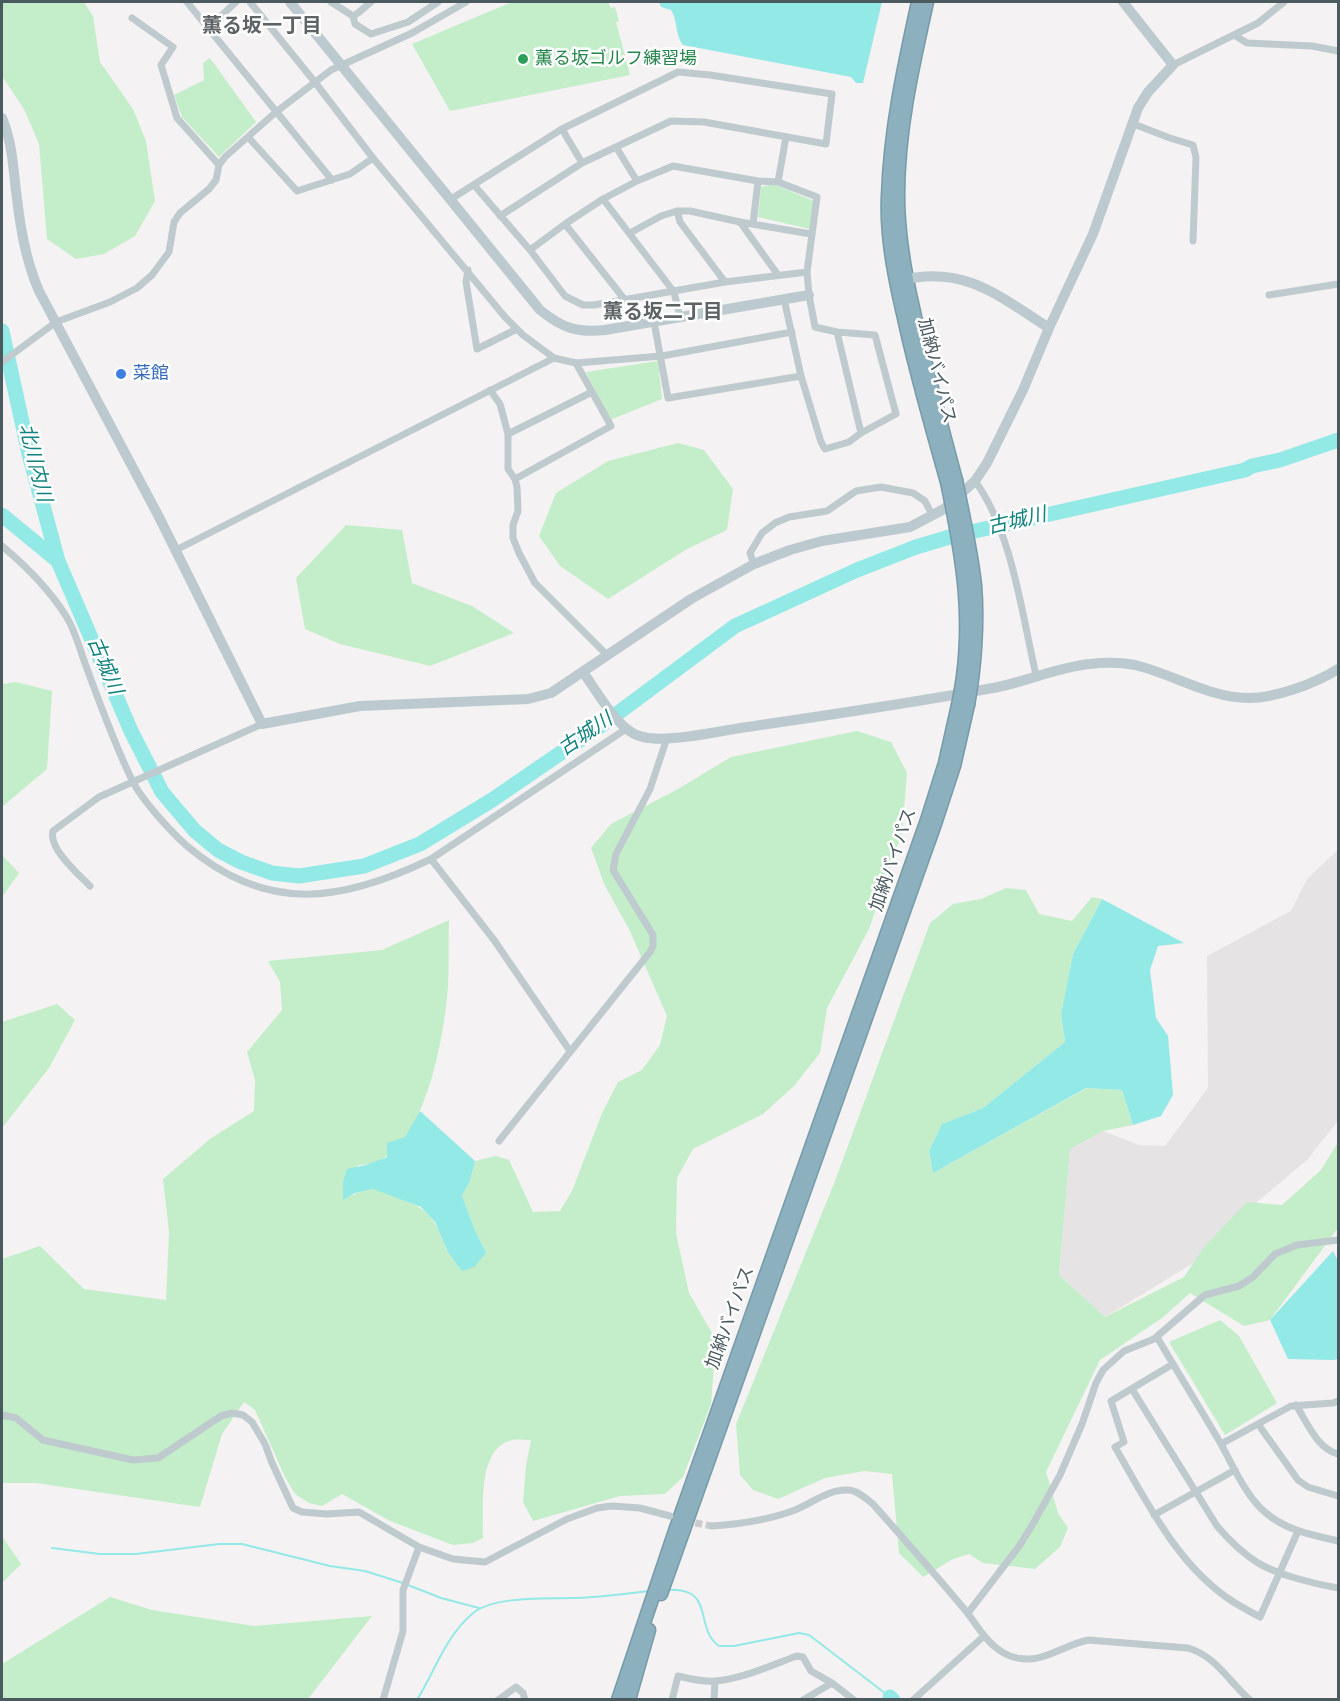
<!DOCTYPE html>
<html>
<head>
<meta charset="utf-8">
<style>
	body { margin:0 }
	#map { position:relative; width:1340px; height:1701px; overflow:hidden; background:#f4f2f2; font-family:"Sofia Sans Condensed",sans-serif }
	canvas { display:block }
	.frame { position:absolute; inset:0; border:3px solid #4a5a5f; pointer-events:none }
</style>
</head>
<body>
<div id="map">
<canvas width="1340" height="1701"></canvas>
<div class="frame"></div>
</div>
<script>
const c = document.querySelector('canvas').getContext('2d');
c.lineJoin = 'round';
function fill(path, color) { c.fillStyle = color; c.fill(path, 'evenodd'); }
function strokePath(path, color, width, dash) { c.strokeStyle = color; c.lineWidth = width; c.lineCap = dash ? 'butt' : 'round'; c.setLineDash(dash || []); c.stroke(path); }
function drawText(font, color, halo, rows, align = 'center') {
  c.font = font + ' "Sofia Sans Condensed","Noto Sans JP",sans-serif'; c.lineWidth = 5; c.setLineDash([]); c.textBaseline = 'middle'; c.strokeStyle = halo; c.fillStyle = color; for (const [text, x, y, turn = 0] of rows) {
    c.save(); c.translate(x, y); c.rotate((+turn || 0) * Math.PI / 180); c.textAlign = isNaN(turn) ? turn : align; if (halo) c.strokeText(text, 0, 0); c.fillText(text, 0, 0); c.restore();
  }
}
fill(new Path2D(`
	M1338 850V1121L1307 1160 1258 1201 1205 1256 1105 1317 1059 1275 1070 1149 1103 1131 1139 1145 1165 1146 1208 1088 1207 956 1291 911 1307 879Z`), '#e5e3e4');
fill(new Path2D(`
	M2 2H84L93 16 100 62 133 109 146 141 155 201 135 236 104 254 76 259 47 239 39 144 24 109 2 76Z
	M512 2H608L611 8 615 7 619 21 616 22 630 75 450 111 412 44Z
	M210 58 256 122 219 157 182 117 174 95 204 80 203 63Z
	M773 184 814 201 810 229 758 217 761 187Z
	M658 361 662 399 610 420 586 372Z
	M678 443 704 450 733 489 727 530 687 549 608 599 560 566 539 536 556 493 608 461Z
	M346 525 402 530 412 583 472 606 514 633 430 666 340 644 305 629 296 578Z
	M16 682 52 691 47 769 2 807V684Z
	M857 731 891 742 907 773 902 833 869 929 827 1008 820 1053 794 1086 763 1114 693 1149 677 1178 676 1233 689 1293 716 1340 711 1404 683 1477 665 1494 620 1496 533 1521 523 1502 526 1466 531 1440C526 1440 518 1439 512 1440 476 1449 484 1509 483 1538L473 1543 453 1545 390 1521 342 1494 322 1506 309 1503 295 1494 285 1477 255 1410 244 1402 222 1434 200 1507 36 1483H2V1259L40 1246 84 1289 166 1300 169 1232 163 1179 210 1139 254 1111 255 1080 247 1052 282 1010 280 982 268 961 382 950 449 920C448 948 450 979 446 1007 440 1053 420 1165 359 1165L343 1182V1199C352 1196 364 1188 374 1189 381 1190 390 1194 396 1197 433 1211 433 1218 448 1252L486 1253 474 1228 462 1196 470 1181 475 1161 496 1156 509 1160 533 1212 560 1211 572 1191 602 1113 618 1082 642 1070 660 1045 667 1016 629 929 605 886 591 848 611 824 678 789 731 757Z
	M2 855 19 873 2 897Z
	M1006 888 1026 890 1039 914 1072 921 1092 897 1102 899 1073 954 1061 1014 1065 1042 983 1108 942 1124 929 1151 933 1173 1087 1088 1122 1090 1133 1125 1103 1131 1070 1149 1059 1275 1105 1317 1184 1277 1204 1247 1247 1202 1282 1205 1321 1170 1338 1142V1228L1270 1320 1244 1326 1190 1293 1162 1318 1100 1360 1046 1472 1058 1513 1068 1528 1060 1547 1035 1569 983 1563 969 1554 953 1559 923 1577 899 1553 892 1474 864 1471 825 1478 778 1499 753 1490 740 1475 736 1424 835 1181 930 923 953 904 981 899Z
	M57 1004 75 1020 49 1068 2 1128V1022Z
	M1220 1320 1239 1336 1277 1403 1225 1435 1169 1342Z
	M2 1536 21 1564 2 1583Z
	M110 1597 152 1610 254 1626 372 1616 308 1699H2V1664Z`), '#c4eeca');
fill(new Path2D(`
	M659 2H882L863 83H856L851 77 683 45C675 35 678 21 671 10L661 7Z
	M1102 899 1184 943 1158 946 1150 970 1156 1018 1168 1036 1173 1095 1161 1116 1133 1125 1122 1090 1086 1088 933 1173 929 1151 942 1124 983 1108 1065 1042 1061 1014 1073 954Z
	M420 1111 475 1161 470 1181 462 1196 474 1228 486 1253 474 1267 462 1271 448 1252 435 1222 421 1207 373 1189 355 1193 343 1200V1182L347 1169 366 1165 387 1157V1143L405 1137Z
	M1333 1251 1338 1261V1359L1334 1360 1288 1359 1270 1320Z`), '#93e9e6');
strokePath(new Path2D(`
	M52 1548 100 1554H136L219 1544H242L330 1566 365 1571 403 1583
	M408 1585 441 1598 479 1608
	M666 1590C717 1586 693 1628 719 1646H734L799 1633 809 1635 817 1641 890 1697
	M417 1700C435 1671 445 1637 472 1614 492 1596 544 1599 570 1598 596 1598 623 1594 649 1591`), '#93e9e6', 2);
strokePath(new Path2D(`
	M2 331 29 454 58 561
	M2 515 58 561 131 731 162 792 195 831 218 850 241 862 272 873 299 876 364 866 420 844 492 800 606 722 735 626 857 570 916 547 953 536 1245 470 1252 466 1280 460 1338 440
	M890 1697 893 1700`), '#93e9e6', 15);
strokePath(new Path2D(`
	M685 1521 712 1526`), '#cacccd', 7, [7, 3.5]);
const highway = new Path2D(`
	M918 2C904 66 890 130 888 196 886 237 895 279 904 318 916 374 932 428 947 482
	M927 2C913 65 898 129 898 195 898 234 905 274 914 312 926 369 941 424 956 480
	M661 1594 935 824 954 766 968 705
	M618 1700 675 1531 927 820 945 763 958 705
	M629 1700 649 1630`);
strokePath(highway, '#789ba9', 15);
strokePath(new Path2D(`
	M187 2 332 180
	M250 2 314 81 373 158 505 317 523 335 554 358 576 363 662 356 792 332
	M331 2 353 16 355 24 371 34 408 22 438 2
	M353 16 358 13 371 2
	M132 18 173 47 161 65 177 118 219 165
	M209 27 236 2
	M1234 35 1247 43 1312 46 1338 51
	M1173 65 1258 23 1284 2
	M1131 123 1170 138 1193 145 1196 157 1193 241
	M562 129 582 163
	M248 137 297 191 350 174 373 158
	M616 147 637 181
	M778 182 786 137
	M474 185 530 250 565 296 583 305H594L725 282 807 272
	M451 199 562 129 678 72 710 75 832 94 826 144 704 122 671 121 582 163 500 216
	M603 199 674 292 680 317
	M677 211 680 222 725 282
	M740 222 778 275
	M565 224 625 300
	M753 224 758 181
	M630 233 661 216 677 211H690L740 222 811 234
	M530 250 565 224 603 199 637 181 673 166 758 181 778 182 817 197 807 272 809 295 815 327 837 332 875 335 896 414 861 433 849 442 825 449 821 442 801 376 784 299
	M468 270 466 282 477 349 517 329
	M1269 295 1338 284
	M654 322 668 398 801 376
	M837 332 861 433
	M2 362 56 322 110 302 137 288 152 275 169 252 174 222 180 213 209 189 216 180 219 165 225 157 276 112 331 70 412 33 466 2
	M490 390 500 404 508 434V469L515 479 517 487 518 511 513 525V538L519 553 535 583 607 655
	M508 434 592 392
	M515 479 611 426 576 363
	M975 481C1012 531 1022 615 1036 675
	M2 546C26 566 49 589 66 616 75 630 80 650 86 666 100 704 114 743 132 780 141 799 171 832 187 846 267 914 342 902 431 859L626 729
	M176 550 554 358
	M754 564 750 553 762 533 775 523 789 517 827 511 856 491 881 487 913 493 925 501 932 515
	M431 859 494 940 570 1051
	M90 886C78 874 48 848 53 831L99 797 262 724
	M499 1141 650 952 653 946V935L613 870 616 854 650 789 667 738
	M1157 1337C1178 1373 1200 1408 1221 1444 1233 1466 1247 1498 1266 1513 1287 1531 1313 1535 1338 1541
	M1173 1364 1111 1401 1124 1442 1115 1447C1147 1502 1177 1565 1232 1601 1241 1607 1251 1612 1260 1617L1298 1531
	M1132 1389 1217 1526C1229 1540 1242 1553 1258 1563 1278 1575 1315 1584 1338 1588
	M1296 1405C1307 1422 1317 1449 1338 1454
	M2 1415 16 1418 43 1440 133 1460 158 1458 221 1416 232 1413 243 1415 252 1422 265 1444 272 1463 293 1508 302 1512 327 1514 359 1512 419 1547 453 1559 485 1562 567 1519 597 1508 612 1506 640 1508 670 1516
	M1258 1424 1298 1480 1308 1487 1338 1496
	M1221 1444 1291 1406 1333 1403 1338 1401
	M1154 1515 1235 1470
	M712 1526C741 1524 769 1520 795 1510 812 1503 829 1489 848 1490 857 1490 865 1498 872 1503 903 1538 935 1574 965 1610 975 1622 982 1636 994 1646 1003 1654 1015 1659 1027 1659 1045 1660 1068 1644 1088 1640L1188 1648C1216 1656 1229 1682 1250 1700
	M968 1613 1020 1545 1034 1522 1060 1475 1082 1424 1096 1383 1103 1370 1124 1351 1154 1339 1205 1295 1239 1286 1253 1277 1275 1254 1297 1245 1338 1240
	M383 1700 403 1631V1590L419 1547
	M498 1700 516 1687 523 1693 525 1700
	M672 1700 678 1676C690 1679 703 1682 715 1681 743 1679 771 1665 797 1656L803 1657 811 1671 832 1683 854 1700
	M714 1700 715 1681
	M803 1700 832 1683
	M913 1700 984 1636`), '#becacd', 7);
strokePath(new Path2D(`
	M290 2 540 310C562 328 577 333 605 330L809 295
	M2 118C12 141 13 166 16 191 20 225 25 259 39 291L159 517 262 724 360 706 528 699 551 693 691 599 754 564 790 550 822 541 910 527 944 509 975 481 987 463 1023 390 1049 328 1093 234 1138 108 1148 92 1173 65 1123 2
	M899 281C962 264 998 295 1049 328
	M583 672C597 691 619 733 643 737 670 743 718 731 747 727 829 715 912 703 993 688 1026 682 1057 667 1090 664 1106 662 1120 662 1135 665 1173 674 1209 698 1249 698 1276 698 1316 683 1338 669`), '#bccacf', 10);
strokePath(highway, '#8cb0bd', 12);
const highwayBridge = new Path2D(`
	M956 480C963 515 971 549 975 585 978 622 975 668 968 705
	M947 482C963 558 975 627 958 705`);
strokePath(highwayBridge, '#789ba9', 15, []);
strokePath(highwayBridge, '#8cb0bd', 12);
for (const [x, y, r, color] of [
	[523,59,6,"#2e9e5b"],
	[121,374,6,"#3f7fe0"]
]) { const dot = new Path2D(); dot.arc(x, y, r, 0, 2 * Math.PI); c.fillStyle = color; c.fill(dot); strokePath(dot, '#fff', 2); }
drawText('18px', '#27864d', '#fff', [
	["薫る坂ゴルフ練習場",535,59]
], 'left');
drawText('18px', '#4a5a5f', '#fff', [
	["加納バイパス",936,371,76],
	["加納バイパス",894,860,-71],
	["加納バイパス",731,1318,-70]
]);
drawText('18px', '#366cbe', '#fff', [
	["菜館",133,374]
], 'left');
drawText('bold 20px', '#5e6466', '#fff', [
	["薫る坂一丁目",262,27],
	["薫る坂二丁目",663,313]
]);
drawText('italic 20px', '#12837f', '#fff', [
	["北川内川",34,463,76],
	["古城川",1017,522,-13],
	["古城川",104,666,67],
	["古城川",586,735,-34]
]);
</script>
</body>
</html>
